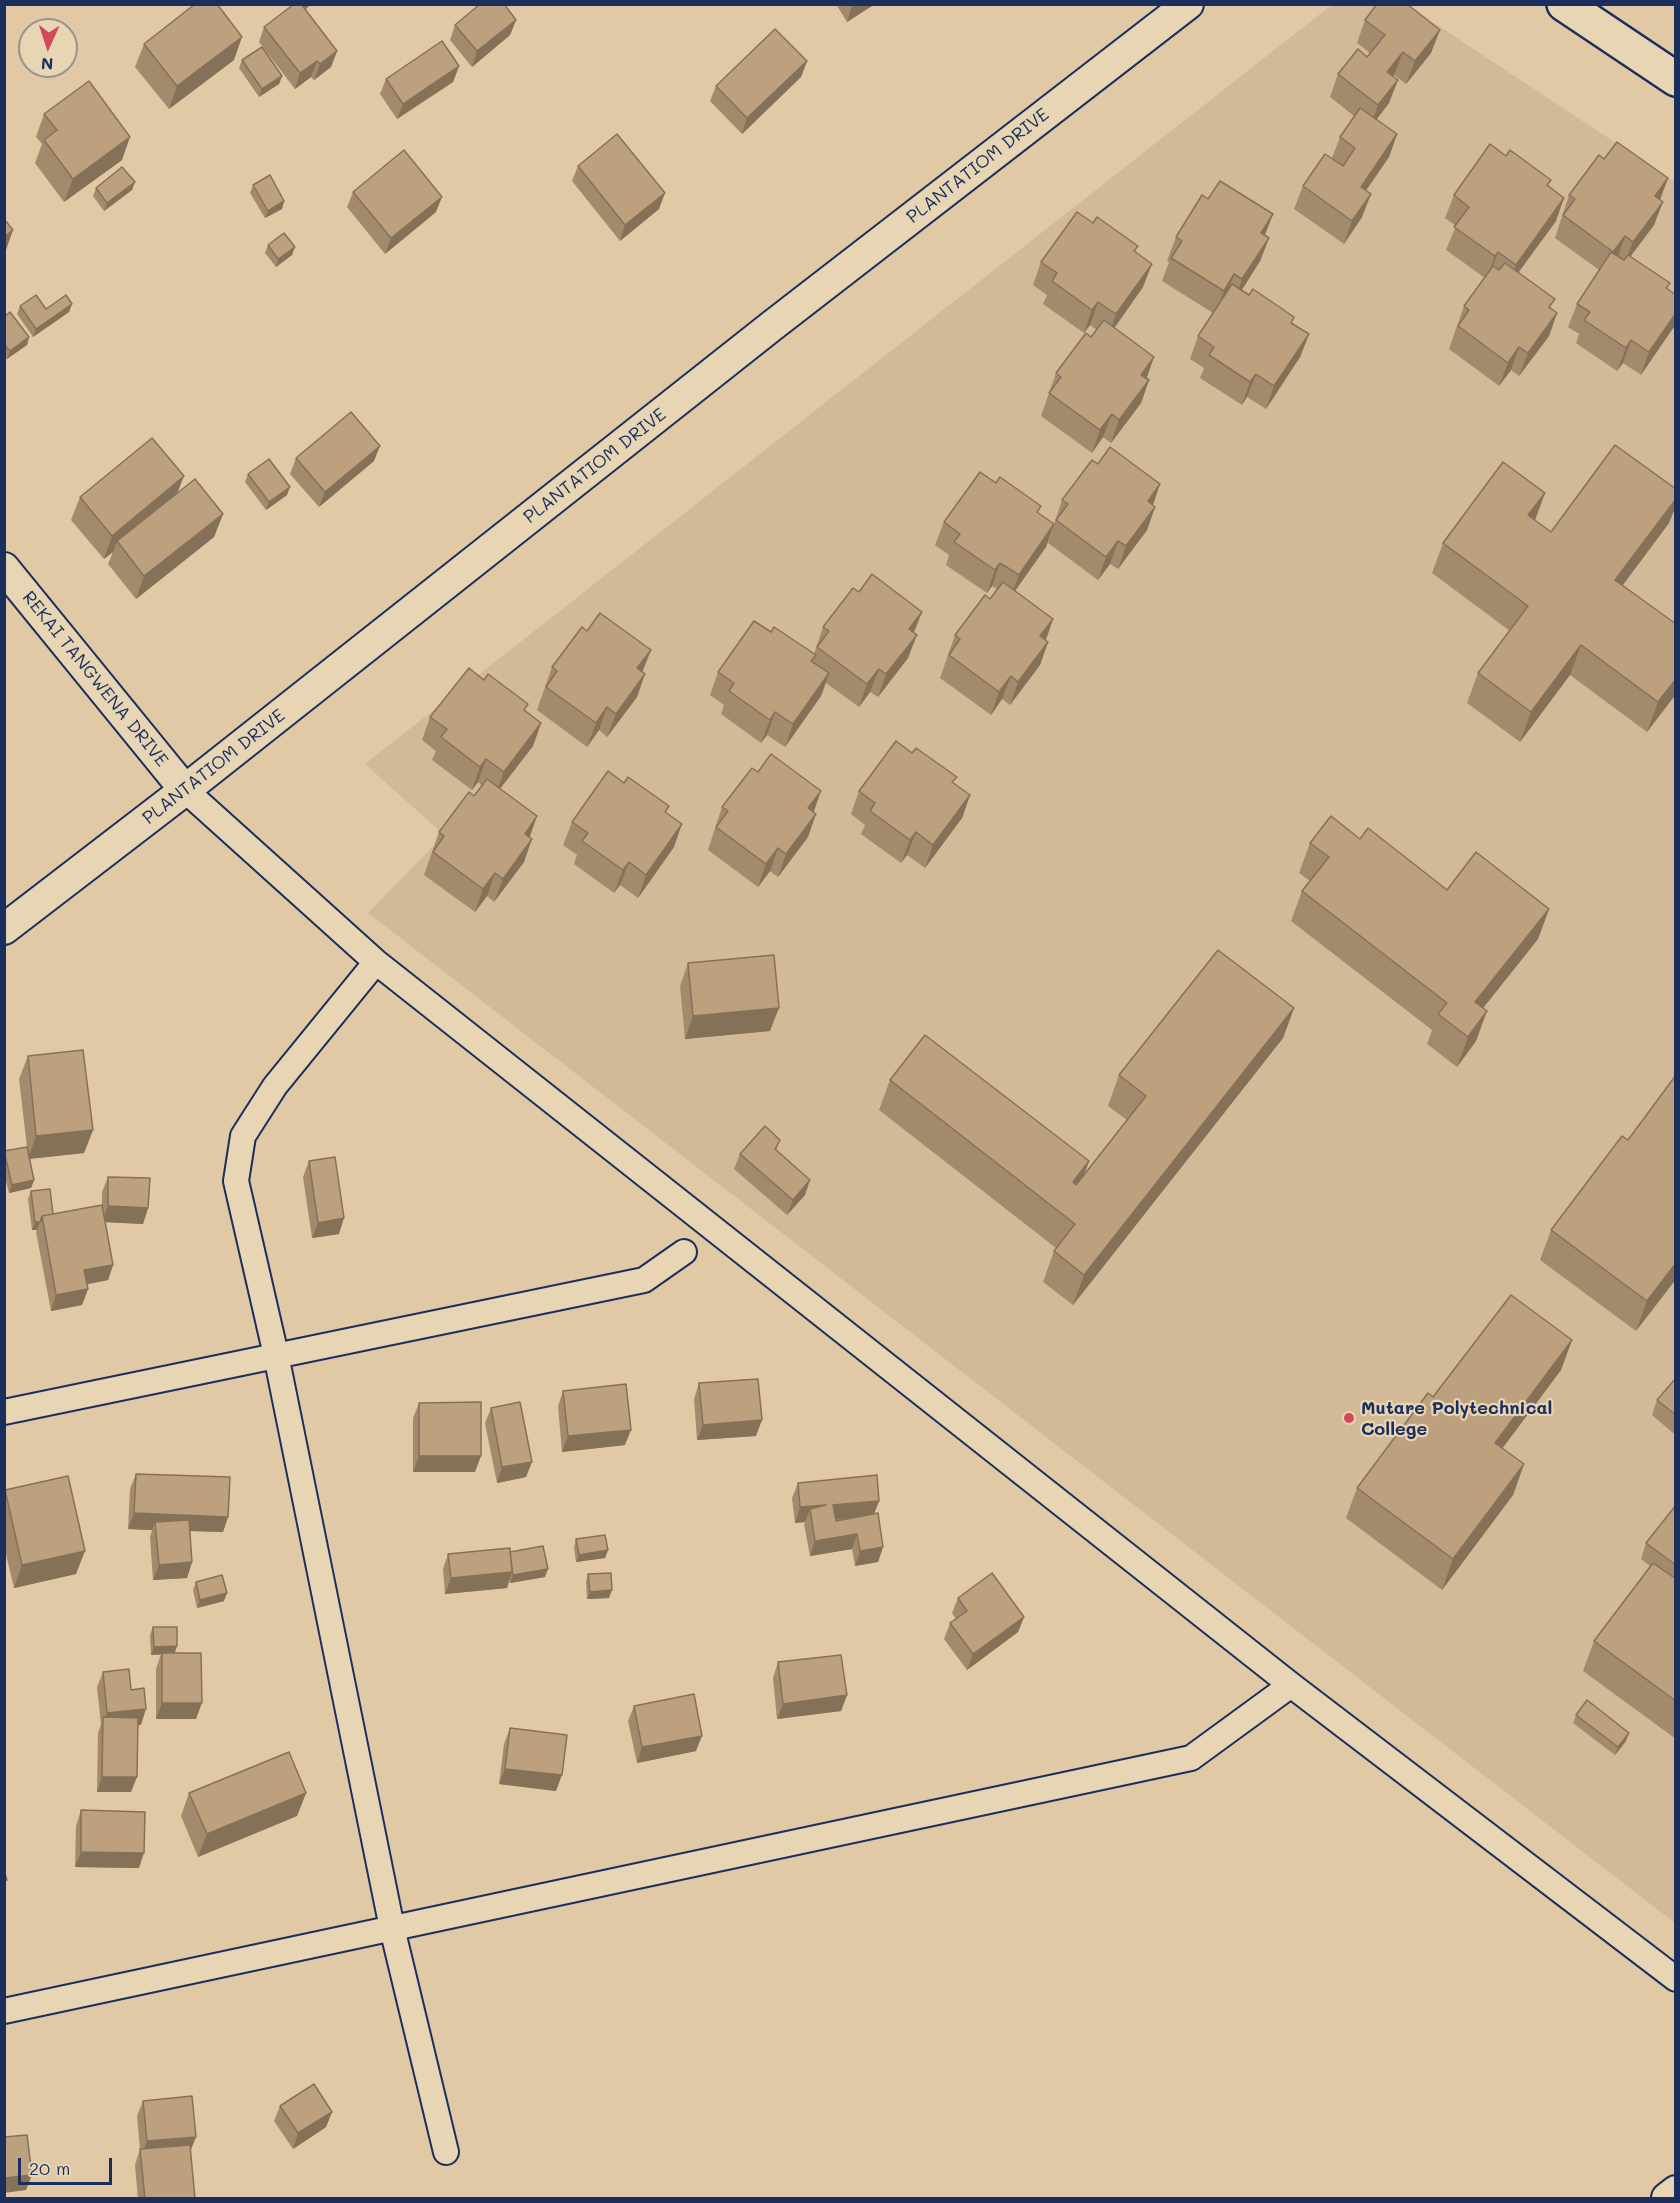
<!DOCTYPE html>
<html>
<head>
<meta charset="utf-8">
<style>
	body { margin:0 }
	#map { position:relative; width:1680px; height:2203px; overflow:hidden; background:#e0c9a4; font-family:Mali,sans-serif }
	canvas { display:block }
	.frame { position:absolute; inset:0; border:6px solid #1b2f5e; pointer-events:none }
	.north { position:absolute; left:18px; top:18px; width:60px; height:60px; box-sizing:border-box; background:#e7d5b3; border:2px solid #959391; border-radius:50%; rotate:183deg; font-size:16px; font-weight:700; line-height:24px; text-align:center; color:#1b2f5e }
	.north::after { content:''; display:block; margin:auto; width:21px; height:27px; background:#d1495b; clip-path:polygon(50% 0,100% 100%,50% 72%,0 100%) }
	.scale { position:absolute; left:18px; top:2158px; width:94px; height:27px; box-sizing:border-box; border:3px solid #1b2f5e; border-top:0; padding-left:8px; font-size:18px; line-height:21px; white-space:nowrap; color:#1b2f5e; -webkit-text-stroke:4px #e7d5b3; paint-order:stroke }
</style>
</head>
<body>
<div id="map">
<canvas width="1680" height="2203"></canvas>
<div class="frame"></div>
<div class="north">N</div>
<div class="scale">20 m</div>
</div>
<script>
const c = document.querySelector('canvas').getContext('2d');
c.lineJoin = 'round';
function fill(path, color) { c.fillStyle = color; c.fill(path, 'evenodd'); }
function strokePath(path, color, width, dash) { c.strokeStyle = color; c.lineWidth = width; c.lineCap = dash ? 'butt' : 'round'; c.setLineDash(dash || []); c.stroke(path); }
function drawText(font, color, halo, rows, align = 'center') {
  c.font = font + ' Mali,sans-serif'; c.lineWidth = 4.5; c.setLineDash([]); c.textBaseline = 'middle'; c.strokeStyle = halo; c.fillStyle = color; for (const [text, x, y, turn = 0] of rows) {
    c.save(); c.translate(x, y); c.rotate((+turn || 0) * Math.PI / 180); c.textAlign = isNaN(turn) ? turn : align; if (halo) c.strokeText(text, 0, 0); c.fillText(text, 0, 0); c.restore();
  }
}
fill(new Path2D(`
	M1337 4 1407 5 1675 182V1923L368 913 444 835 365 764 1329 7Z`), '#d2ba98');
const minor = new Path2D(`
	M185 790 376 962 1291 1685 1676 1979
	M376 962 275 1086 243 1136 236 1181 276 1355 392 1928 446 2152
	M4 1412 644 1280 684 1252
	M4 2011 1191 1758 1291 1685`);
const tertiary = new Path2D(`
	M4 568 185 790
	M4 929 185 790 773 325 1188 4
	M1667 2198 1676 2191`);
const trunk = new Path2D(`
	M1564 4 1676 79`);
strokePath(minor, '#1b2f5e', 28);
strokePath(tertiary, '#1b2f5e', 34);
strokePath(trunk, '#1b2f5e', 38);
strokePath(minor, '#e7d5b3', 24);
strokePath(tertiary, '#e7d5b3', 30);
strokePath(trunk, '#e7d5b3', 33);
fill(new Path2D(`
	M294 4H311L305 10 337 51 331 67 314 80 311 77 295 89 259 42 264 27Z
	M836 4H875L847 22Z
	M516 20 510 35 472 67 450 40 455 25Z
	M1365 20 1431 53 1406 84 1394 75 1393 76 1389 103 1376 120 1397 134 1389 157 1366 191 1362 217 1344 244 1294 209 1303 186 1332 158 1340 137 1354 116 1330 97 1338 74 1367 57 1370 53 1357 43Z
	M144 44 234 60 169 109 135 67Z
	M242 60 282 76 279 84 259 97 239 68Z
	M807 61 801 77 742 134 710 101 716 86Z
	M459 66 453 82 397 119 380 94 386 79Z
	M44 114 122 160 64 202 35 163 42 144 36 137Z
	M1604 159 1668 178 1660 200 1654 225 1630 257 1670 283 1667 289 1676 295 1641 375 1623 363 1617 371 1576 343 1579 334 1568 327 1577 304 1599 270 1555 238 1569 195Z
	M578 166 659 209 620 241 572 181Z
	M253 185 284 201 282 209 265 218 250 193Z
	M1548 186 1556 221 1518 273 1552 309 1557 313 1549 336 1519 376 1511 370 1499 386 1449 349 1464 306 1485 278 1446 250 1456 226 1445 218 1454 195Z
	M96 188 132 190 104 211 93 196Z
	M353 192 436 212 385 254 347 207Z
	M1208 199 1273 214 1265 235 1269 238 1260 261 1242 290 1309 334 1300 357 1266 409 1247 397 1242 405 1200 378 1204 368 1190 359 1198 336 1213 313 1162 281 1169 262 1167 261 1176 237Z
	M268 245 292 255 276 267 265 253Z
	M1135 252 1143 287 1114 328 1146 378 1149 380 1141 403 1111 443 1103 437 1092 453 1041 416 1056 373 1091 337 1097 330 1090 325 1084 333 1043 304 1047 295 1033 285 1041 262Z
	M20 306 46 309 69 312 33 337 17 314Z
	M4 317 29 337 27 345 7 359 4 355Z
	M296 458 374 461 319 507 290 474Z
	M1098 464 1160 484 1153 505 1155 507 1147 530 1118 569 1110 564 1098 580 1048 543 1062 500Z
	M248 474 287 495 266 510 245 482Z
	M177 493 223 514 214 537 136 599 108 564 113 552 104 559 71 520 80 497Z
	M1038 513 1054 524 1046 547 1015 591 1053 619 1046 640 1048 642 1040 665 1010 705 1002 699 991 715 940 678 955 635 990 599 997 589 992 586 987 593 946 565 949 555 935 545 944 522Z
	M1535 521 1551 532 1669 523 1623 585 1676 694 1647 732 1570 675 1520 742 1467 703 1478 673 1510 631 1432 573 1443 543Z
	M823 627 914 633 908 658 878 697 870 692 859 707 826 683 821 696 785 747 767 735 761 743 721 714 724 705 710 695 718 672 771 632 814 654Z
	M552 667 643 672 637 697 607 737 599 730 587 747 537 710Z
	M526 711 541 723 533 746 500 789 530 837 524 862 494 902 487 896 475 912 424 875 439 832 474 796 482 786 478 782 472 790 432 760 436 751 422 740 430 717Z
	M954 784 970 795 962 818 925 868 907 855 901 863 861 834 865 825 851 814 859 791Z
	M722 807 814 812 808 837 778 877 770 871 758 887 708 850Z
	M666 813 674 847 638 898 620 885 614 893 574 864 577 855 563 845 572 822Z
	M1360 839 1447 890 1549 909 1538 939 1483 1008 1476 1041 1457 1067 1427 1044 1432 1030 1291 921 1302 891 1310 881 1299 873 1310 843Z
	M688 963 770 1031 685 1039 680 986Z
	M1294 1008 1283 1038 1073 1305 1043 1282 1054 1251 1056 1248 879 1110 890 1080 1089 1161 1083 1177 1127 1120 1108 1106 1119 1075Z
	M28 1056 93 1130 84 1153 29 1159 34 1180 31 1188 9 1193 4 1173V1151L27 1147 19 1079Z
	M780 1140 776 1151 805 1195 787 1215 734 1169 740 1154Z
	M1628 1140 1676 1279 1636 1331 1540 1260 1551 1230Z
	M309 1161 339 1234 312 1238 303 1177Z
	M108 1177 148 1208 143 1224 105 1222 113 1265 108 1280 87 1284 88 1289 82 1305 51 1311 36 1232 37 1230H32L28 1199 31 1191 53 1214 102 1205V1192Z
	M1572 1340 1561 1370 1502 1448 1524 1464 1513 1495 1442 1590 1346 1518 1357 1488 1433 1397Z
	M1676 1378V1430L1673 1433 1652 1415 1657 1400Z
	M699 1383 756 1436 697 1440 694 1399Z
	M563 1391 625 1445 562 1452 558 1406Z
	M419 1403 475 1472H413V1418Z
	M491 1408 526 1477 497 1483 485 1423Z
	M136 1474 228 1517 223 1532 190 1531 192 1562 187 1578 153 1580 150 1537 152 1530 128 1529 130 1489Z
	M798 1483 879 1501 874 1514 883 1547 878 1562 855 1566 852 1549 810 1556 804 1524 805 1522 795 1523 792 1498Z
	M5 1490 76 1574 14 1588 4 1546V1493Z
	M1676 1505V1739L1583 1671 1594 1641 1650 1566 1641 1559 1646 1543Z
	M576 1539 608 1550 605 1558 576 1562 574 1547Z
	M510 1552 545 1577 510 1583 509 1580 507 1588 445 1594 443 1569 448 1554Z
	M588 1574 609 1598 587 1599 586 1582Z
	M196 1582 224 1601 197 1608 193 1590Z
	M958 1598 1024 1617 1018 1632 967 1670 944 1639 950 1623 956 1619 952 1613Z
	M153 1627 177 1646 175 1653 196 1719H156V1669L161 1654 151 1655 150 1635Z
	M778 1662 847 1695 841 1711 777 1719 773 1678Z
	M103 1672 131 1690 141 1725H138L131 1792H97L98 1733 101 1724 97 1687Z
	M634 1706 696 1751 637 1763 628 1721Z
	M1576 1715 1626 1741 1615 1755 1573 1723Z
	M510 1728 556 1791 499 1784 504 1744Z
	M189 1793H306L297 1816 198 1857 181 1816Z
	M81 1810 139 1868 75 1867 76 1826Z
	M143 2101 196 2137 190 2151 195 2199H138L135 2165 140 2149 137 2116Z
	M280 2106 332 2112 326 2127 293 2149 274 2121Z`), '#a38a6c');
fill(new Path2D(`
	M305 4H311L303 11Z
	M855 4H875L847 22 852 6Z
	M516 20 510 35 472 67 477 51Z
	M1440 30 1431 53 1406 84 1415 61Z
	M242 37 234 60 169 109 177 86Z
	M337 51 331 67 314 80 320 64Z
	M1403 52 1394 75 1379 95 1387 72Z
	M317 61 311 77 295 89 300 73Z
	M807 61 801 77 742 134 747 118Z
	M459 66 453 82 397 119 403 104Z
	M282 76 279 84 259 97 262 89Z
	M1398 80 1389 103 1370 128 1378 105Z
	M1397 134 1389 157 1352 210 1361 187Z
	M130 137 122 160 64 202 73 179Z
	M1668 178 1659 202 1655 196Z
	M135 182 132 190 104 211 107 203Z
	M665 193 659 209 620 241 625 225Z
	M1371 194 1362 217 1344 244 1352 221Z
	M442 197 436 212 385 254 391 238Z
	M1564 198 1556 221 1507 288 1516 265Z
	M284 201 282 209 265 218 268 211Z
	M1663 202 1654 225 1624 265 1633 242Z
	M1273 214 1264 237 1261 233Z
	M13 230 5 253H4V237Z
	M1625 236 1617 259 1605 275 1613 252Z
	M1269 238 1260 261 1234 302 1242 279Z
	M295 247 292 255 276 267 278 259Z
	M1498 252 1490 275 1487 279 1495 256Z
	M1152 264 1143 287 1108 337 1116 314Z
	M1234 274 1226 297 1215 314 1224 291Z
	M1098 302 1090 325 1084 333 1092 310Z
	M72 304 69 312 33 337 36 329Z
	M1557 313 1549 336 1519 376 1528 353Z
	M1676 313V324L1641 375 1649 352Z
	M1309 334 1300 357 1266 409 1274 386Z
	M29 337 27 345 7 359 10 351Z
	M1631 340 1623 363 1617 371 1626 348Z
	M1519 347 1511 370 1499 386 1508 363Z
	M1154 357 1146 380 1141 375Z
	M1256 374 1247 397 1242 405 1250 382Z
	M1149 380 1141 403 1111 443 1119 420Z
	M1112 414 1103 437 1092 453 1100 430Z
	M380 446 374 461 319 507 325 492Z
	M184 476 175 499 117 541 113 552 104 559 112 536Z
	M1160 484 1152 507 1148 501Z
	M290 487 287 495 266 510 269 502Z
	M1545 493 1534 523 1528 515Z
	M1676 499V506L1669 523 1604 610 1615 580Z
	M1155 507 1147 530 1118 569 1126 546Z
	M223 514 214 537 136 599 144 576Z
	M1054 524 1046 547 1010 598 1019 575Z
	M1118 541 1110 564 1098 580 1106 557Z
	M1000 563 992 586 987 593 995 570Z
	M922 612 913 635 909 629Z
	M1053 619 1045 642 1040 636Z
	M917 635 908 658 878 697 886 674Z
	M1048 642 1040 665 1010 705 1018 682Z
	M1581 645 1570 675 1520 742 1531 712Z
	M651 650 642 673 637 668Z
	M879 669 870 692 859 707 867 684Z
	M829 673 821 696 785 747 793 724Z
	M645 674 637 697 607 737 616 714Z
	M1011 676 1002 699 991 715 999 692Z
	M1676 679V694L1647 732 1658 702Z
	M607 707 599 730 587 747 596 723Z
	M775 712 767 735 761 743 770 720Z
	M541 723 533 746 495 795 504 772Z
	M486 759 478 782 472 790 480 767Z
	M821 791 813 814 808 808Z
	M970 795 962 818 925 868 933 845Z
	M816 814 808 837 778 877 786 854Z
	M537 816 529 839 525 834Z
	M682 824 674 847 638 898 646 875Z
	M916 832 907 855 901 863 910 840Z
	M532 839 524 862 494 902 503 879Z
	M778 848 770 871 758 887 766 864Z
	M629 862 620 885 614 893 623 870Z
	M495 873 487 896 475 912 483 889Z
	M1549 909 1538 939 1464 1032 1475 1002Z
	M779 1008 770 1031 685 1039 693 1016Z
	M1294 1008 1283 1038 1073 1305 1084 1275Z
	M1487 1011 1476 1041 1457 1067 1468 1037Z
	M93 1130 84 1153 28 1159 36 1136Z
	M1089 1161 1078 1191 1073 1182Z
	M34 1180 31 1188 9 1193 12 1185Z
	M810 1180 805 1195 787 1215 793 1200Z
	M108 1206 148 1208 143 1224 102 1222Z
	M344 1218 339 1234 312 1238 318 1223Z
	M35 1222H40L37 1230H32Z
	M1676 1263V1279L1636 1331 1647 1301Z
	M113 1265 108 1280 79 1286 84 1270Z
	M88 1289 82 1305 51 1311 56 1295Z
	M1572 1340 1561 1370 1484 1473 1495 1443Z
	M762 1420 756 1436 697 1440 703 1425Z
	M631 1430 625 1445 562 1452 568 1436Z
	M419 1456H481L475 1472H413Z
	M532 1462 526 1477 497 1483 502 1467Z
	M1524 1464 1513 1495 1442 1590 1453 1559Z
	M879 1501 873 1516 827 1520 833 1505Z
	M826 1505 810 1509 805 1522 795 1523 800 1507Z
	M134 1513 228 1517 223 1532 156 1530 155 1522 152 1530 128 1529Z
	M857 1534 852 1549 810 1556 815 1541Z
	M883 1547 878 1562 855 1566 860 1551Z
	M608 1550 605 1558 576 1562 579 1555Z
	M85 1551 76 1574 14 1588 22 1565Z
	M192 1562 187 1578 153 1580 159 1565Z
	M548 1569 545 1577 510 1583 513 1575Z
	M512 1572 507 1588 445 1594 451 1578Z
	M612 1590 609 1598 587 1599 590 1592Z
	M227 1593 224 1601 197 1608 200 1600Z
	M1024 1617 1018 1632 967 1670 973 1654Z
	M177 1646 174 1654 151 1655 154 1647Z
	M847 1695 841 1711 777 1719 783 1704Z
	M162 1703H202L196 1719H156Z
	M146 1709 141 1725 103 1728V1723L107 1713Z
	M1629 1733 1626 1741 1615 1755 1618 1747Z
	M702 1736 696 1751 637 1763 642 1747Z
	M505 1769 562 1775 556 1791 499 1784Z
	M102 1777H137L131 1792H97Z
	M306 1793 297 1816 198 1857 207 1834Z
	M81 1852 144 1853 139 1868 75 1867Z
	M332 2112 326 2127 293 2149 298 2133Z
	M196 2137 190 2152 141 2156 147 2141Z
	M32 2175 26 2190 4 2193V2178Z`), '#847158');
const building = new Path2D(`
	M195 4H217L242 37 177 86 144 44Z
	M294 4H301L337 51 320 64 317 61 300 73 264 27Z
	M480 4H504L516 20 477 51 455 25Z
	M1377 4H1407L1440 30 1415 61 1403 52 1387 72 1398 80 1378 105 1338 74 1358 49 1367 57 1385 35 1365 20Z
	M775 29 807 61 747 118 716 86Z
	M442 41 459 66 403 104 386 79Z
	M262 47 282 76 262 89 242 60Z
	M89 81 130 137 73 179 44 140 57 130 44 114Z
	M1360 108 1397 134 1361 187 1371 194 1352 221 1303 186 1325 154 1343 166 1355 148 1340 137Z
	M617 134 665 193 625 225 578 166Z
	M1617 142 1668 178 1655 196 1663 202 1633 242 1625 236 1613 252 1563 215 1575 199 1569 195 1599 155 1604 159Z
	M1490 144 1506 156 1510 150 1551 180 1547 185 1564 198 1516 265 1498 252 1495 256 1454 227 1469 207 1454 195Z
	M404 150 442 197 391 238 353 192Z
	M122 167 135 182 107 203 96 188Z
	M270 175 284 201 268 211 253 185Z
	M1220 181 1273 214 1261 233 1269 238 1242 279 1234 274 1224 291 1171 258 1182 241 1176 237 1202 195 1208 199Z
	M1077 212 1093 223 1097 217 1138 246 1134 251 1152 264 1116 314 1098 302 1092 310 1052 281 1057 273 1041 262Z
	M4 219 13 230 4 237Z
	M284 233 295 247 278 259 268 245Z
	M1611 252 1624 260 1628 255 1670 283 1666 288 1676 295V313L1649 352 1631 340 1626 348 1584 320 1590 312 1577 304Z
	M1505 263 1555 299 1549 307 1557 313 1528 353 1519 347 1508 363 1458 326 1469 310 1464 306 1493 266 1499 270Z
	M1232 284 1249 295 1253 289 1294 317 1291 323 1309 334 1274 386 1256 374 1250 382 1209 355 1214 347 1198 336Z
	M36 295 46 309 66 295 72 304 36 329 20 306Z
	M10 312 29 337 10 351 4 344V317Z
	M1104 320 1154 357 1141 375 1149 380 1119 420 1112 414 1100 430 1049 393 1061 377 1056 373 1086 333 1091 337Z
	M351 412 380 446 325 492 296 458Z
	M152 438 184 476 112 536 80 497Z
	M1615 445 1676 489V499L1615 580 1676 624V679L1658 702 1581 645 1531 712 1478 673 1528 606 1443 543 1503 462 1545 493 1528 515 1551 532Z
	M1110 447 1160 484 1148 501 1155 507 1126 546 1118 541 1106 557 1056 520 1068 504 1062 500 1092 460 1098 464Z
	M269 459 290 487 269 502 248 474Z
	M980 472 996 483 1000 477 1041 506 1037 512 1054 524 1019 575 1000 563 995 570 954 542 960 534 944 522Z
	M195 479 223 514 144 576 117 541Z
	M872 574 922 612 909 629 917 635 886 674 879 669 867 684 817 647 829 631 823 627 853 588 859 592Z
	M1003 582 1053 619 1040 636 1048 642 1018 682 1011 676 999 692 949 655 960 639 955 635 985 595 990 599Z
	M600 613 651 650 637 668 645 674 616 714 607 707 596 723 546 687 557 671 552 667 582 627 587 631Z
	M754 621 771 632 774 627 816 655 811 661 829 673 793 724 775 712 770 720 729 691 734 683 718 672Z
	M469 668 484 680 488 674 528 704 524 710 541 723 504 772 486 759 480 767 441 737 447 729 430 717Z
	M896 741 912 753 916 748 957 777 952 782 970 795 933 845 916 832 910 840 870 811 875 803 859 791Z
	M771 754 821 791 808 808 816 814 786 854 778 848 766 864 716 827 728 811 722 807 752 768 758 772Z
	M608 771 624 783 628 777 669 806 665 812 682 824 646 875 629 862 623 870 582 841 588 833 572 822Z
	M487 779 537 816 525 834 532 839 503 879 495 873 483 889 433 852 444 836 439 832 469 792 474 796Z
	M1331 816 1360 839 1368 828 1447 890 1476 852 1549 909 1475 1002 1487 1011 1468 1037 1438 1014 1447 1003 1302 891 1329 857 1310 843Z
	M1218 950 1294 1008 1084 1275 1054 1251 1075 1224 890 1080 925 1035 1089 1161 1073 1182 1076 1185 1146 1096 1119 1075Z
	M774 955 779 1008 693 1016 688 963Z
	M83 1050 93 1130 36 1136 28 1056Z
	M1676 1075V1263L1647 1301 1551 1230 1622 1136 1628 1140Z
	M765 1126 780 1140 775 1149 810 1180 793 1200 740 1154Z
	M27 1147 34 1180 12 1185 4 1151Z
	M335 1157 344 1218 318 1223 309 1161Z
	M108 1177 150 1178 148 1208 108 1206Z
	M50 1189 53 1214 42 1216 40 1222H35L31 1191Z
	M102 1205 113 1265 84 1270 88 1289 56 1295 42 1216Z
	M1511 1295 1572 1340 1495 1443 1524 1464 1453 1559 1357 1488 1428 1393 1433 1397Z
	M1676 1378V1415L1657 1400Z
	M758 1379 762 1420 703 1425 699 1383Z
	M626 1384 631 1430 568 1436 563 1391Z
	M481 1402V1456H419V1403Z
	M520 1402 532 1462 502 1467 491 1408Z
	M136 1474 230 1477 228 1517 134 1513Z
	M877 1475 879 1501 833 1505 836 1521 878 1513 883 1547 860 1551 857 1534 815 1541 810 1509 826 1505 800 1507 798 1483Z
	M68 1476 85 1551 22 1565 5 1490Z
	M1676 1505V1565L1646 1543Z
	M189 1520 192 1562 159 1565 155 1522Z
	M605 1535 608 1550 579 1555 576 1539Z
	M543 1546 548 1569 513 1575 510 1552Z
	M510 1548 512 1572 451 1578 448 1554Z
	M1653 1563 1676 1579V1701L1594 1641Z
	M611 1573 612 1590 590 1592 588 1574Z
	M992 1573 1024 1617 973 1654 950 1623 967 1611 958 1598Z
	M222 1575 227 1593 200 1600 196 1582Z
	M153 1627H177V1646L154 1647Z
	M162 1653H201L202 1703H162Z
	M841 1655 847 1695 783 1704 778 1662Z
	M129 1669 131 1690 144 1688 146 1709 107 1713 103 1672Z
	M694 1694 702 1736 642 1747 634 1706Z
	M1587 1700 1629 1733 1618 1747 1576 1715Z
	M103 1717 138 1718 137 1777H102Z
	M510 1728 567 1735 562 1775 505 1769Z
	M289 1752 306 1793 207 1834 189 1793Z
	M81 1810 145 1812 144 1853 81 1852Z
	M4 1870 7 1880 4 1881Z
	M314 2084 332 2112 298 2133 280 2106Z
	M192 2096 196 2137 147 2141 143 2101Z
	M27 2135 32 2175 4 2178V2137Z
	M190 2145 195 2199H145L140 2149Z`);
fill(building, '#bda17e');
strokePath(building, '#847158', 1.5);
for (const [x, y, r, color] of [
	[1349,1418,6,"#d1495b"]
]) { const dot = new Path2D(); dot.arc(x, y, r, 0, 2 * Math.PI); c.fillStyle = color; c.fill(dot); strokePath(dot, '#e7d5b3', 2); }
drawText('18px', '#1b2f5e', '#e7d5b3', [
	["PLANTATIOM DRIVE",978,166,-38],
	["PLANTATIOM DRIVE",595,466,-38],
	["REKAI TANGWENA DRIVE",95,679,51],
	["PLANTATIOM DRIVE",214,767,-38]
]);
drawText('bold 18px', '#1b2f5e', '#e7d5b3', [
	["Mutare Polytechnical",1361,1408],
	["College",1361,1429]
], 'left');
</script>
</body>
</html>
